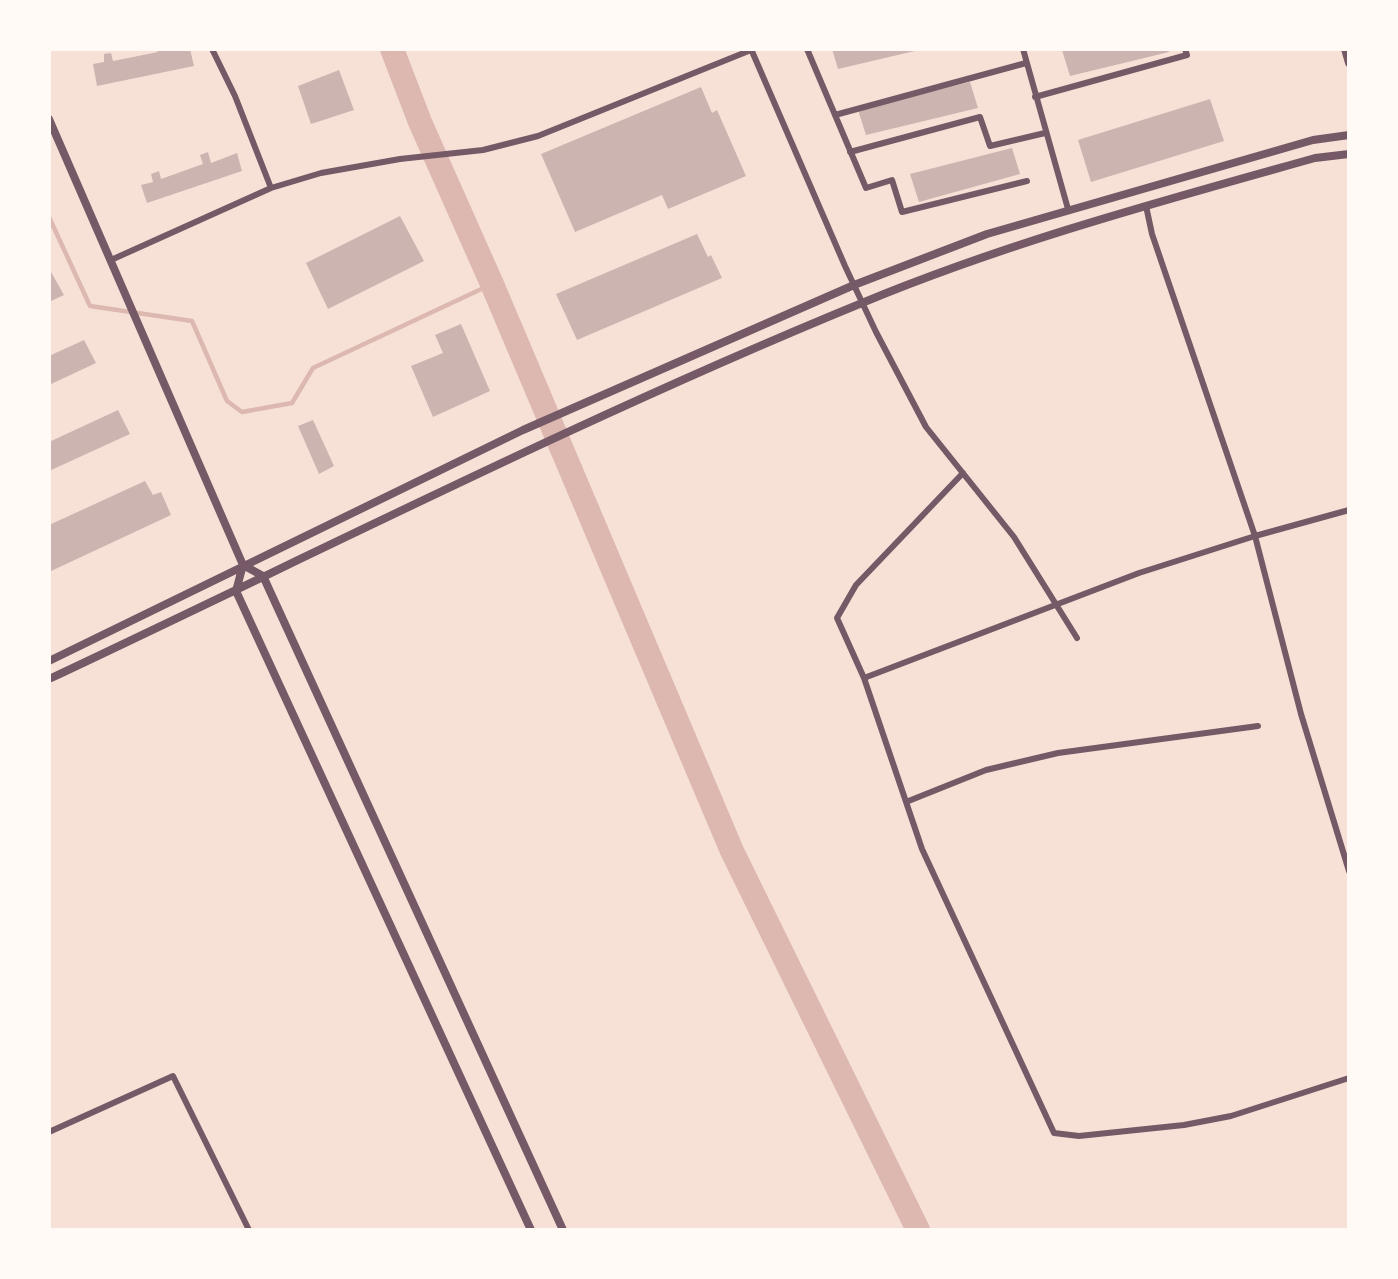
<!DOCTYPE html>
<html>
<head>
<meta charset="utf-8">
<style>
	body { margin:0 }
	#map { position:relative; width:1398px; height:1279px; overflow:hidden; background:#f7e1d7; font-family:"DejaVu Sans",sans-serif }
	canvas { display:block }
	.frame { position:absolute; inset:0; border:51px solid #fffaf5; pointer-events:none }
</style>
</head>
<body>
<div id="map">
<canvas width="1398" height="1279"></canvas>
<div class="frame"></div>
</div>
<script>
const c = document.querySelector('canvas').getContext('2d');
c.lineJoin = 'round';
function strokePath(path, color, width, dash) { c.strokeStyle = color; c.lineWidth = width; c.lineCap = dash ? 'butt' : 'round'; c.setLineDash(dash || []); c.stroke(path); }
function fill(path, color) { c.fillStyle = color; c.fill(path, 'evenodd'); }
strokePath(new Path2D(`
	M49 217 90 306 192 321 227 401 242 412 292 403 313 368 492 284`), '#dcb8b0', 4.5);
strokePath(new Path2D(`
	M392 49 420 122 492 284 732 851 918 1230`), '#dcb8b0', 24);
fill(new Path2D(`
	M157 49H190L194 66 97 86 93 64 104 62V54L111 53 113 61 158 52Z
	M832 49H919V50L838 69Z
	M1067 49H1168L1169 52 1070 76 1062 50Z
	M339 70 354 110 311 124 298 86Z
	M970 82 978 108 866 135 858 110Z
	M701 87 712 113 717 110 746 176 668 209 662 195 575 232 541 154Z
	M1210 99 1224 141 1091 182 1078 140Z
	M1012 148 1020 174 919 202 910 174Z
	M208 152 211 163 237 153 242 171 147 203 141 185 153 182 151 174 159 171 161 179 203 164 200 155Z
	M400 216 424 261 328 309 306 263Z
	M697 234 708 257 711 255 722 278 577 340 556 294Z
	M51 272 64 295 49 302V273Z
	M461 324 490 391 433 417 411 366 443 353 435 335Z
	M84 340 96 363 49 385V356Z
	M118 410 130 434 49 471V442Z
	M313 420 334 466 319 474 298 426Z
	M145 481 153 495 161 492 171 515 49 572V525Z`), '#ccb4b1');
strokePath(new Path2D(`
	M212 49 235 96 271 188
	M751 49 845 266 876 332 926 427 1014 537 1077 638
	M807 49 866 188 892 180 902 212 1027 181
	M1023 49 1068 209
	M1035 97 1187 55 1185 49
	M835 115 1026 63
	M850 152 980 117 990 146 1045 133
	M1146 206 1152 234 1255 536 1301 714 1349 871
	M111 260 271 188 321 173 400 159 483 150 538 136 751 50
	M1349 510 1255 536 1139 573 864 678 922 849 1054 1133 1079 1136 1184 1125 1231 1116 1349 1078
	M864 678 837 618 856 585 963 473
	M906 802 986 770 1058 753 1258 726
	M49 1132 173 1076 249 1230`), '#755966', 6);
strokePath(new Path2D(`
	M1345 49 1349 63
	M49 119 243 565
	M243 565 263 576 563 1230
	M243 565 236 591 531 1230
	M49 661 523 430 854 285 987 234 1313 140 1349 135
	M49 679C319 552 586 416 862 303 1009 242 1162 201 1315 158L1349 154`), '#755966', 8);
</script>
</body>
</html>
